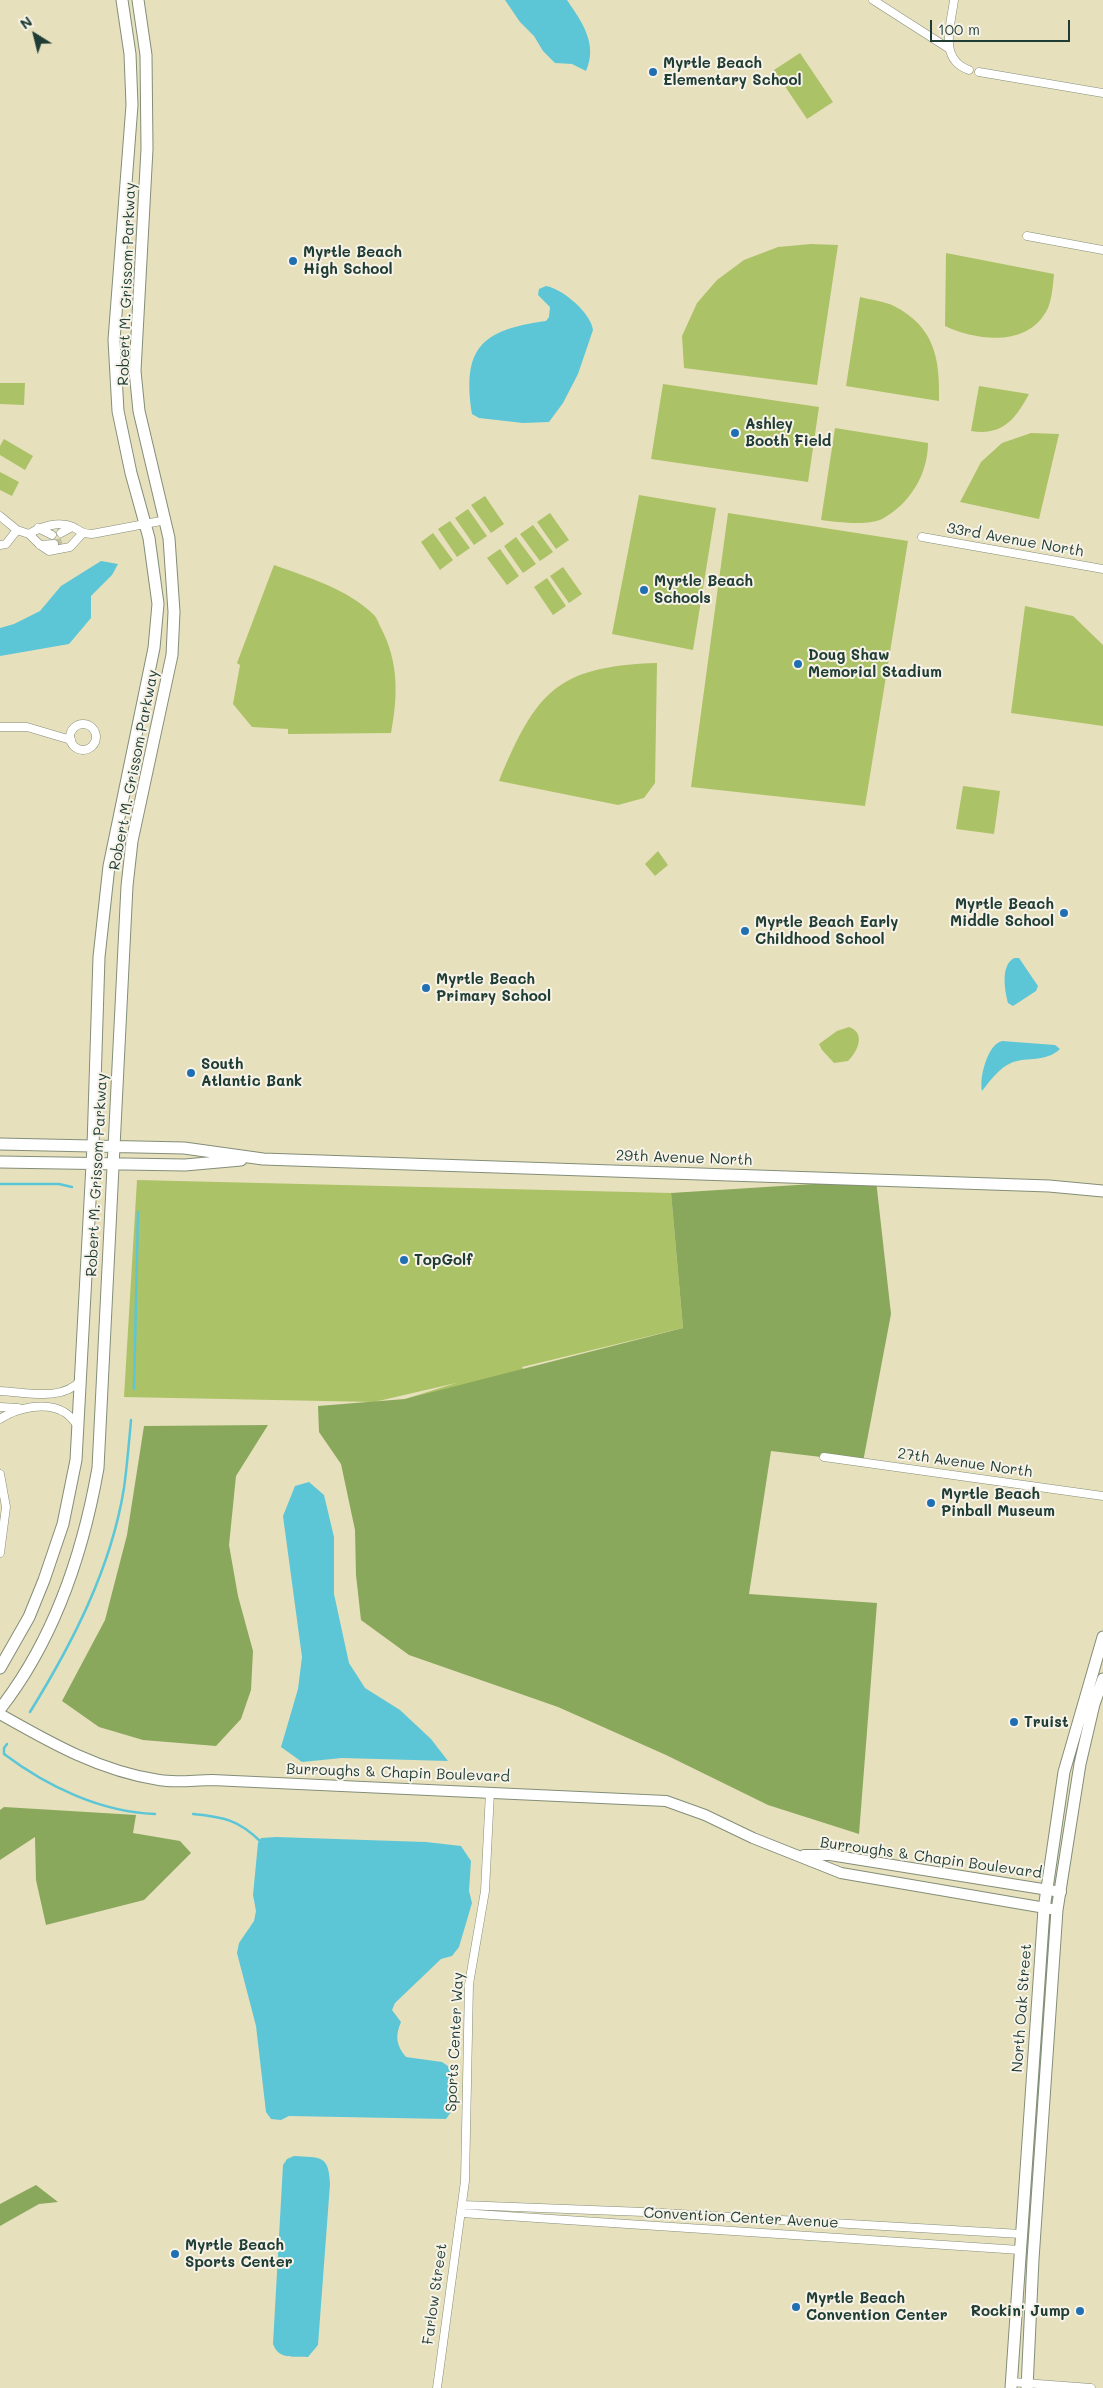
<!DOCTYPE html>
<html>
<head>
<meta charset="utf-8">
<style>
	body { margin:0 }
	#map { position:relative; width:1103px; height:2388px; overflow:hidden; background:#e7e0bc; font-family:Mali,sans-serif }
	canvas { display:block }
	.north { position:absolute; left:10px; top:10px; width:50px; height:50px; -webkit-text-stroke:4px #f7f3e8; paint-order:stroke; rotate:324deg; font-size:14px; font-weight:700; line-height:20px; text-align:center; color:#1f3d34 }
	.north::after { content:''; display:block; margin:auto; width:18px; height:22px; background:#1f3d34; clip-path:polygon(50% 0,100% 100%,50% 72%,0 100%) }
	.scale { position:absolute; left:930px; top:20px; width:140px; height:22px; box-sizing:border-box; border:2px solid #1f3d34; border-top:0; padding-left:6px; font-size:15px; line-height:18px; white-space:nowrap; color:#1f3d34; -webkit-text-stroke:4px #f7f3e8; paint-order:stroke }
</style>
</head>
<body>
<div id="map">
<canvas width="1103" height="2388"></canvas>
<div class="north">N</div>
<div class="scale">100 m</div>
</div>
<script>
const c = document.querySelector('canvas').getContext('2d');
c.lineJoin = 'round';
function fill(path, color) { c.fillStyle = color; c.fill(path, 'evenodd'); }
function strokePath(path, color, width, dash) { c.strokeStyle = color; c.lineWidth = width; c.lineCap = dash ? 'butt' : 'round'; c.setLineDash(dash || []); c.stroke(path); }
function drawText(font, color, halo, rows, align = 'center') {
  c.font = font + ' Mali,sans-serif'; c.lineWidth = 4; c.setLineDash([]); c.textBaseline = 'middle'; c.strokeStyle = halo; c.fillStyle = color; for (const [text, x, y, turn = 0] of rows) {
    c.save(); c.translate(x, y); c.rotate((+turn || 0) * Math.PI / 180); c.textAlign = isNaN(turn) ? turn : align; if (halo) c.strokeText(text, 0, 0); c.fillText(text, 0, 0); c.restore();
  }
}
fill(new Path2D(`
	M800 53 833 102 807 119 774 70Z
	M811 244 838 245 817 385 684 368 682 336 697 303 717 280 744 260 778 247Z
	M946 253 1054 274C1053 285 1052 298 1048 308 1029 348 977 341 945 326Z
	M860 297C871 300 884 301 894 306 935 327 940 359 939 401L846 386Z
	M0 383H25L24 405 0 404Z
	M663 384 819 407 808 482 651 459Z
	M979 386 1029 394C1015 420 1002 436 971 431Z
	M835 428 928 443C928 474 910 504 882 519 869 526 836 522 821 520Z
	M1031 433 1059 434 1039 519 960 502 981 462 1002 443Z
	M4 439 33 456 25 470 0 455V446Z
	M0 472 19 482 12 496 0 490Z
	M639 495 716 508 693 650 612 634Z
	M485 496 504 524 491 533 471 505Z
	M468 509 487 536 474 545 455 518Z
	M550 513 569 540 556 549 537 522Z
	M728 513 908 541 865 806 691 787Z
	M450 521 470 548 457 557 438 529Z
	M533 525 553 552 540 561 520 534Z
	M433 533 453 560 440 570 421 542Z
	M516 537 536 564 523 573 504 546Z
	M500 549 519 576 507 585 487 558Z
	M274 565C307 577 348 589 374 615 377 618 379 624 381 628 399 662 398 697 391 733L288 734V729L252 727 233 704 240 665 237 663Z
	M563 567 582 594 569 603 550 576Z
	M547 578 566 606 553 615 534 587Z
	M1025 606 1073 616 1103 645V726L1011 713Z
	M657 663 655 783 644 798 618 805 499 781C536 692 557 666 657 663Z
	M963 786 1000 791 994 834 956 829Z
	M658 851 668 865 655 876 645 864Z
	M849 1027C866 1033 858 1051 848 1061L834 1063 822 1050 819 1044 837 1031Z
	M137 1180 671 1193 683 1328 522 1367 530 1385 405 1399 456 1383 374 1402 124 1397Z`), '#acc267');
fill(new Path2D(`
	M876 1180 891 1314 863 1462 771 1451 749 1594 877 1603 859 1834 768 1805 666 1755 558 1707 409 1655 361 1620 356 1575 355 1530 341 1464 319 1432 318 1406 405 1399 683 1328 671 1193Z
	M268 1425 236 1476 229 1545 238 1596 253 1651 251 1690 241 1719 216 1746 143 1740 99 1727 62 1701 105 1620 127 1535 144 1426Z
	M4 1807 136 1815 133 1833 180 1841 191 1853 144 1900 46 1925 36 1880 35 1837 0 1860V1810Z
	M36 2185 58 2202 39 2204 0 2226V2204Z`), '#89a85c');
fill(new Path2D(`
	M505 0H567C582 22 598 44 586 71L572 64 555 63 543 51 534 36 520 22Z
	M546 286C563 289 591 313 593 330L578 374 563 403 549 422 523 423 479 418 472 414C462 348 481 330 546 321L549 317 550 307 538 295 539 289Z
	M101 561 118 564 112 575 91 596V618L69 644 0 656V628L14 624 40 611 61 586Z
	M1014 958H1019L1038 986 1036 991 1013 1006 1008 1003C1005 991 1000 966 1014 958Z
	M1002 1041 1055 1045 1060 1049C1045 1063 1028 1056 1011 1063 999 1068 990 1081 982 1091 979 1077 988 1044 1002 1041Z
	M309 1482 324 1495 334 1537V1594L349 1663 365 1688 400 1710 431 1739 448 1761 342 1758 302 1762 281 1747 298 1689 302 1657 283 1516 295 1486Z
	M276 1837 426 1842 461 1846 471 1861 469 1891 472 1903 459 1947 452 1956 441 1959 395 2003 392 2010 401 2022C395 2036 396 2045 406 2057L442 2062 451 2068V2112L446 2119 289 2116 281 2120 271 2119 266 2112 256 2026 237 1953 239 1943 254 1921 256 1911 253 1895 258 1843 261 1838Z
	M294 2156C320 2158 329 2154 330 2184L318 2345 308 2357C293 2356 279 2360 273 2344L283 2165 287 2159Z`), '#5cc6d7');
strokePath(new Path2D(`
	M0 1184H59L72 1187
	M134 1389 138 1212
	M30 1712C72 1644 111 1569 124 1488 127 1466 129 1443 131 1420
	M7 1744 4 1748V1754C48 1787 101 1812 155 1814
	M193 1814C224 1817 239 1820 261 1842`), '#5cc6d7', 2.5);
strokePath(new Path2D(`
	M54 544 63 542`), '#bfbfa1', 8, [8, 4]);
const minor = new Path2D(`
	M873 0 948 48
	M954 0C951 25 938 59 969 70
	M979 72 1103 93
	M1027 236 1103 250
	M0 516 17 530 29 534 40 545 49 551 70 547 82 534
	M38 528 52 535
	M61 533 72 527
	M29 534C42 526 59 521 73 527 80 531 83 534 92 534L166 520
	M922 537 1103 569
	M0 545 6 544 17 530
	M40 545 54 544
	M70 737a13 13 0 1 1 26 0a13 13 0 1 1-26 0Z
	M0 727H27L71 740
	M0 1391C27 1392 62 1402 81 1380
	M0 1407 18 1408
	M0 1419C16 1408 46 1401 64 1412 70 1415 74 1421 78 1426
	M824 1457 1103 1496
	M0 1474 6 1507 0 1553
	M462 2205 644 2212 1021 2234
	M461 2213 1020 2250
	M1011 2382 1091 2388
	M437 2388 465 2181 469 1984 485 1891 490 1792`);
const tertiary = new Path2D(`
	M0 1714C51 1743 100 1771 159 1780 176 1783 195 1780 212 1780L666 1801 705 1815 753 1838 841 1873 1057 1910
	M804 1855H830L1061 1892`);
const secondary = new Path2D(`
	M0 1144 184 1148 263 1159 1049 1186 1103 1191
	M0 1162 185 1165 241 1160
	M0 1668 29 1617 44 1580 63 1524 76 1460 93 1146 99 957 109 866 154 648 158 604 149 538 131 473 118 411 114 340 132 105 130 54 122 0
	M0 1709C54 1640 83 1553 98 1468L127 886 132 841 172 655 174 612 169 538 139 411 135 371 147 149 146 55 138 0
	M1011 2388 1044 1909 1064 1772 1103 1637
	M1027 2388 1033 2259 1057 1910 1080 1764 1094 1704 1103 1679`);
strokePath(minor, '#838e78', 9);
strokePath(tertiary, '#838e78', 12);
strokePath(secondary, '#838e78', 13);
strokePath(minor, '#fff', 8);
strokePath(tertiary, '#fff', 10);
strokePath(secondary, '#fff', 11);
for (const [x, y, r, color] of [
	[653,72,5,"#1f6fb2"],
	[293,261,5,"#1f6fb2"],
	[735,433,5,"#1f6fb2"],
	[644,590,5,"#1f6fb2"],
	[798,664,5,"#1f6fb2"],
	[1064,913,5,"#1f6fb2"],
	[745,931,5,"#1f6fb2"],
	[426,988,5,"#1f6fb2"],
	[191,1073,5,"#1f6fb2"],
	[404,1260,5,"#1f6fb2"],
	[931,1503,5,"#1f6fb2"],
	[1014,1722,5,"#1f6fb2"],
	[175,2254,5,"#1f6fb2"],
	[796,2307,5,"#1f6fb2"],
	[1080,2311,5,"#1f6fb2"]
]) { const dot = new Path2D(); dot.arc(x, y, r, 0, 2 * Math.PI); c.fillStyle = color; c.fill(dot); strokePath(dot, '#f7f3e8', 2); }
drawText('bold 15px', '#1f3d34', '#f7f3e8', [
	["Myrtle Beach",663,63],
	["Elementary School",663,80],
	["Myrtle Beach",303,252],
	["High School",303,269],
	["Ashley",745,424],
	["Booth Field",745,441],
	["Myrtle Beach",654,581],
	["Schools",654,598],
	["Doug Shaw",808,655],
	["Memorial Stadium",808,672],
	["Myrtle Beach",1054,904,"right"],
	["Middle School",1054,921,"right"],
	["Myrtle Beach Early",755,922],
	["Childhood School",755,939],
	["Myrtle Beach",436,979],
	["Primary School",436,996],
	["South",201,1064],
	["Atlantic Bank",201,1081],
	["TopGolf",414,1260],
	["Myrtle Beach",941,1494],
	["Pinball Museum",941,1511],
	["Truist",1024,1722],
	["Myrtle Beach",185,2245],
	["Sports Center",185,2262],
	["Myrtle Beach",806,2298],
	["Convention Center",806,2315],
	["Rockin' Jump",1070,2311,"right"]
], 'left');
drawText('15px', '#1f3d34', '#f7f3e8', [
	["Robert M. Grissom Parkway",127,284,-88],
	["33rd Avenue North",1015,540,10],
	["Robert M. Grissom Parkway",134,770,-79],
	["29th Avenue North",684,1158,2],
	["Robert M. Grissom Parkway",97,1175,-87],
	["27th Avenue North",965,1463,8],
	["Burroughs & Chapin Boulevard",398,1773,2],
	["Burroughs & Chapin Boulevard",931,1858,8],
	["North Oak Street",1022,2008,-86],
	["Sports Center Way",455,2042,-87],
	["Convention Center Avenue",741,2218,3],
	["Farlow Street",435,2294,-82]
]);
</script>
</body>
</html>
